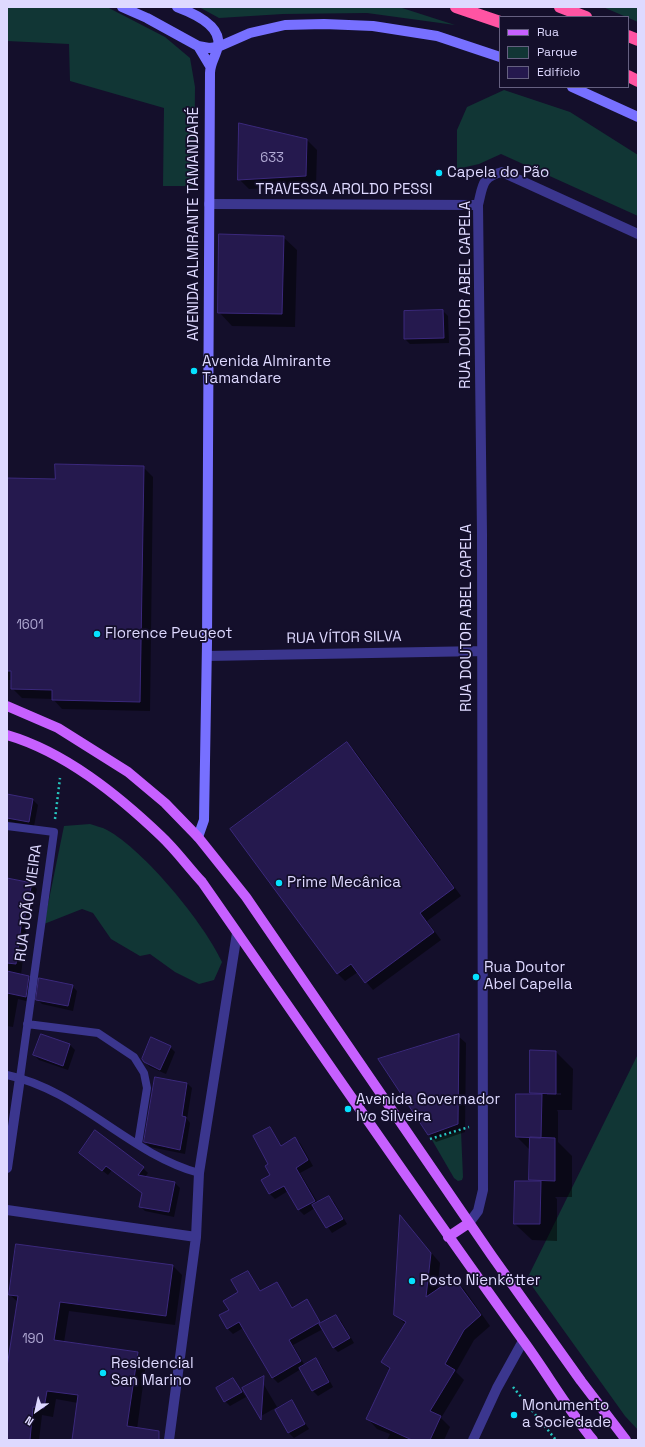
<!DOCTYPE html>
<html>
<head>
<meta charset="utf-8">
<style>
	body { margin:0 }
	#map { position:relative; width:645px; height:1447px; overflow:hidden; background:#140f2b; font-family:"Space Grotesk",sans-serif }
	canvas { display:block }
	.frame { position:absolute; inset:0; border:8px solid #ded9ff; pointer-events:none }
	.legend { position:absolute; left:499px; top:16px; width:130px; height:72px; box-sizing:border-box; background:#140f2b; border:1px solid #656080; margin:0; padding:5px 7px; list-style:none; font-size:12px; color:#ded9ff }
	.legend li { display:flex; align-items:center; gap:8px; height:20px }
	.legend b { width:20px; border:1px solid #656080 }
	.north { position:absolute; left:16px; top:1391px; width:40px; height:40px; -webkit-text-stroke:3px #140f2b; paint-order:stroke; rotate:214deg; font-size:11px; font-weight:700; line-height:16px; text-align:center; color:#ded9ff }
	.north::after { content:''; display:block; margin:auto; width:14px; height:18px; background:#ded9ff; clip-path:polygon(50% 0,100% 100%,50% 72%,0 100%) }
</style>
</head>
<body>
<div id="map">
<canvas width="645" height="1447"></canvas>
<div class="frame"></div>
<ul class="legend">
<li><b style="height:5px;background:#c760ff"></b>Rua</li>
<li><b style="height:11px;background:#113635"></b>Parque</li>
<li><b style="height:11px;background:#25194e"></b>Edifício</li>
</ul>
<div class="north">N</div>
</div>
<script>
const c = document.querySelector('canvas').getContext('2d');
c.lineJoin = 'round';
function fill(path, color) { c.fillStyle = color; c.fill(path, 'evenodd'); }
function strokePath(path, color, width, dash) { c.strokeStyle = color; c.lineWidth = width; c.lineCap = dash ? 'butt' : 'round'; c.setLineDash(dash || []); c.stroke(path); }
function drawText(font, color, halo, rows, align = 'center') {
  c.font = font + ' "Space Grotesk",sans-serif'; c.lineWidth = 3.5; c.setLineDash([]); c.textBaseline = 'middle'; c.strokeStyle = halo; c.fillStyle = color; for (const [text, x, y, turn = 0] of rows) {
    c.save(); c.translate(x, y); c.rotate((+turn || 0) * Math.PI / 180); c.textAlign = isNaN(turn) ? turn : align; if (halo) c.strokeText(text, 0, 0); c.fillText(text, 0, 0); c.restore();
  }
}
fill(new Path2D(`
	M7 7H107L165 37 190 58 195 87 194 186H163L164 108 70 81 69 44 7 41Z
	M199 7H399L455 25 367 13 283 14 219 18Z
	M603 7H638V22Z
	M504 90 570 112 638 155V216L501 154 479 164 457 169V130L467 107Z
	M90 824C95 826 102 827 107 830 144 850 205 924 222 962L214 980 199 984 175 972 150 954 140 956 111 939 93 913 82 909 44 924 64 826Z
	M638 1054V1430L625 1416 527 1279Z
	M461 1131 463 1177 462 1180 458 1181 454 1178 432 1140Z`), '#113635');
fill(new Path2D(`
	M307 140 317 150 316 186 249 189 239 179Z
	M283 237 297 250 295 327 232 326 219 312Z
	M443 311 448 316 449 343 410 344 405 339V312Z
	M143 467 153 477 150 711 62 709 53 699 22 698 12 688V680H7V479L56 480Z
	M347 744 355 751 461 896 427 921 441 940 373 990 358 972 345 981 337 973Z
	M7 795 33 800 38 805 34 826 7 821Z
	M7 879 32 884 37 889 29 924H27L21 975 28 976 33 981 30 1002 18 999 13 1027 7 1026Z
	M72 986 77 991 73 1011 42 1004 37 999Z
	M41 1035 70 1045 75 1050 68 1070 39 1060 34 1055Z
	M458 1036 466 1043 465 1132 436 1142 429 1134Z
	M170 1047 175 1052 166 1074 150 1067 145 1062Z
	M556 1052 573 1069 572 1110H557L558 1112V1142L572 1156V1197H555L557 1199V1241L532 1240 515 1224 532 1182 530 1180V1150L517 1137 533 1095 531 1093ZM547 1093H561V1095H547Z
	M187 1083 192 1088 187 1119 190 1123 185 1154 150 1147 145 1142Z
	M270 1128 282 1146 295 1138 300 1143 313 1166 300 1173 318 1203 329 1197 334 1202 347 1224 332 1233 315 1208 304 1215 299 1210 288 1191 275 1199 270 1194 262 1181 272 1175 270 1164Z
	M95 1132 143 1168 148 1173 145 1177 175 1183 180 1188 174 1217 145 1211 140 1206 143 1193 112 1170 108 1175 80 1153Z
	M401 1217 440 1263 437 1291 454 1279 464 1289 490 1326 474 1340 456 1372 464 1380 441 1418 450 1427 444 1440H387L390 1434 377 1429 368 1419 390 1370 382 1362 406 1325 395 1314Z
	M173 1266 182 1275 175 1325 69 1311 64 1342 137 1353 146 1363 137 1429 149 1440H73L78 1403 56 1399 53 1417 42 1415 39 1440H7V1374L18 1302 10 1295Z
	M248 1272 261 1292 277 1283 293 1308 307 1300 322 1324 336 1316 341 1321 354 1343 338 1352 333 1347 323 1329 293 1345 305 1366 316 1360 321 1365 333 1387 318 1396 313 1391 301 1369 278 1383 273 1378 243 1328 233 1334 228 1329 230 1310Z
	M233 1379 246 1397 230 1406 225 1401Z
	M259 1380 264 1385 277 1407 261 1416 256 1411Z
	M291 1402 309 1429 294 1438 289 1433Z`), '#0007');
const building = new Path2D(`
	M239 123 307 139 306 176 238 180Z
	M219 234 284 236 282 314 218 313Z
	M443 310 444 338 404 339V311Z
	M55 464 144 466 140 702 52 700V690L11 689V671H7V478L55 479Z
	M347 742 454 888 420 913 434 932 365 983 351 964 337 974 230 829Z
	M7 794 33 799 29 822 7 818Z
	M7 878 32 883 24 920 22 919 16 964 7 963Z
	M7 971 29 976 26 997 7 993Z
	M39 978 73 985 68 1006 36 1000Z
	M41 1034 70 1044 63 1066 33 1055Z
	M459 1034 458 1124 428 1135 378 1059Z
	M151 1037 171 1046 160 1070 144 1062 142 1059Z
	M530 1050 556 1051V1094L530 1093Z
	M155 1077 187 1083 182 1116 186 1117 180 1150 144 1142Z
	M516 1094H542L541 1138 516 1137Z
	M270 1127 281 1146 295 1137 308 1160 296 1168 315 1201 298 1210 284 1186 269 1194 261 1180 270 1175 265 1166 268 1164 253 1136Z
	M95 1130 144 1167 138 1175 175 1182 169 1212 139 1207 142 1193 106 1166 102 1171 79 1153Z
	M530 1137 555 1138V1181L529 1180Z
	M515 1181H541L540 1224H514Z
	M329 1196 343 1219 326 1228 312 1205Z
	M400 1215 431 1253 426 1297 454 1278 481 1315 464 1330 445 1364 455 1370 430 1411 441 1416 430 1440H412L366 1419 390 1368 381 1362 406 1322 394 1315Z
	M16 1244 173 1265 166 1316 60 1302 54 1340 138 1352 127 1426 159 1431V1440H72L78 1395 47 1391 44 1408 33 1407 30 1440H7V1367L18 1296 9 1295Z
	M248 1271 260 1291 277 1282 292 1308 307 1299 320 1322 289 1340 301 1361 272 1378 239 1322 227 1329 219 1315 229 1310 223 1301 238 1292 231 1280Z
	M336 1315 350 1338 333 1348 319 1324Z
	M316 1358 329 1382 312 1391 299 1368Z
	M264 1376 261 1420 242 1388Z
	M233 1378 242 1392 224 1402 216 1388Z
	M292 1400 305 1424 288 1433 275 1410Z`);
fill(building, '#25194e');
strokePath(building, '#3b297c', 1);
strokePath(new Path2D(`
	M55 819 60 778
	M430 1139 469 1127
	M513 1387 556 1440`), '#26c6bf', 2.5, [2, 3]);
strokePath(new Path2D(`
	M7 826 54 832 20 1078
	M27 1024 98 1033 134 1057 144 1073 147 1088 138 1144
	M7 1075C79 1090 129 1154 199 1173`), '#3b368e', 8);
strokePath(new Path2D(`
	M209 204 478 205
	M207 656 482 651
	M7 1168 20 1078
	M7 1210 196 1237
	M469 1223 478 1211 483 1190 482 534 478 205C483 186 481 177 502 172L638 234
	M169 1440 196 1237 199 1173 237 933
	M473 1440 497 1388 523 1341`), '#3b368e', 10);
strokePath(new Path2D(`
	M122 7 147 18 198 46 209 48 218 47 250 33 285 25 324 24 373 26 437 36 500 57
	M177 7C193 13 222 26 218 46 216 56 210 63 210 73L207 643 204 820 198 837
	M198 46 210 66
	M572 87 638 117`), '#7770ff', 10);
strokePath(new Path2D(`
	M7 706 58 728 128 772 165 803 198 837 246 897 492 1256 581 1381 626 1440
	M7 735C65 752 118 795 161 836 176 850 188 867 202 882 308 1034 413 1188 522 1339 547 1373 566 1407 593 1440
	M448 1237 469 1223`), '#c760ff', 10);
strokePath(new Path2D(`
	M456 7 500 22
	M560 7 586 17
	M628 36 638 40
	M628 76 638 81`), '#ff54a3', 12);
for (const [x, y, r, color] of [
	[439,173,4,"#05e1ff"],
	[194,371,4,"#05e1ff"],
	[97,634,4,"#05e1ff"],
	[279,883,4,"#05e1ff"],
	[476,977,4,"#05e1ff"],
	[348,1109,4,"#05e1ff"],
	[412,1281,4,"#05e1ff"],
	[103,1373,4,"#05e1ff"],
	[514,1415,4,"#05e1ff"]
]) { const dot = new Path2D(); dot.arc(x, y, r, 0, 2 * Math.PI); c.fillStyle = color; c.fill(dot); strokePath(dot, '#140f2b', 1.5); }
drawText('13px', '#b0a9d3', null, [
	["633",272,158],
	["1601",30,625],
	["190",33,1339]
]);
drawText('15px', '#ded9ff', '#140f2b', [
	["Capela do Pão",447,173],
	["Avenida Almirante",202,362],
	["Tamandare",202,379],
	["Florence Peugeot",105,634],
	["Prime Mecânica",287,883],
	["Rua Doutor",484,968],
	["Abel Capella",484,985],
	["Avenida Governador",356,1100],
	["Ivo Silveira",356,1117],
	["Posto Nienkötter",420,1281],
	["Residencial",111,1364],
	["San Marino",111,1381],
	["Monumento",522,1406],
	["a Sociedade",522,1423]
], 'left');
drawText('15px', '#ded9ff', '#140f2b', [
	["TRAVESSA AROLDO PESSI",344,190],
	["AVENIDA ALMIRANTE TAMANDARÉ",194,224,-90],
	["RUA DOUTOR ABEL CAPELA",466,295,-90],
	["RUA DOUTOR ABEL CAPELA",467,618,-90],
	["RUA VÍTOR SILVA",344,638,-1],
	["RUA JOÃO VIEIRA",29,903,-82]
]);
</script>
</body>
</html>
